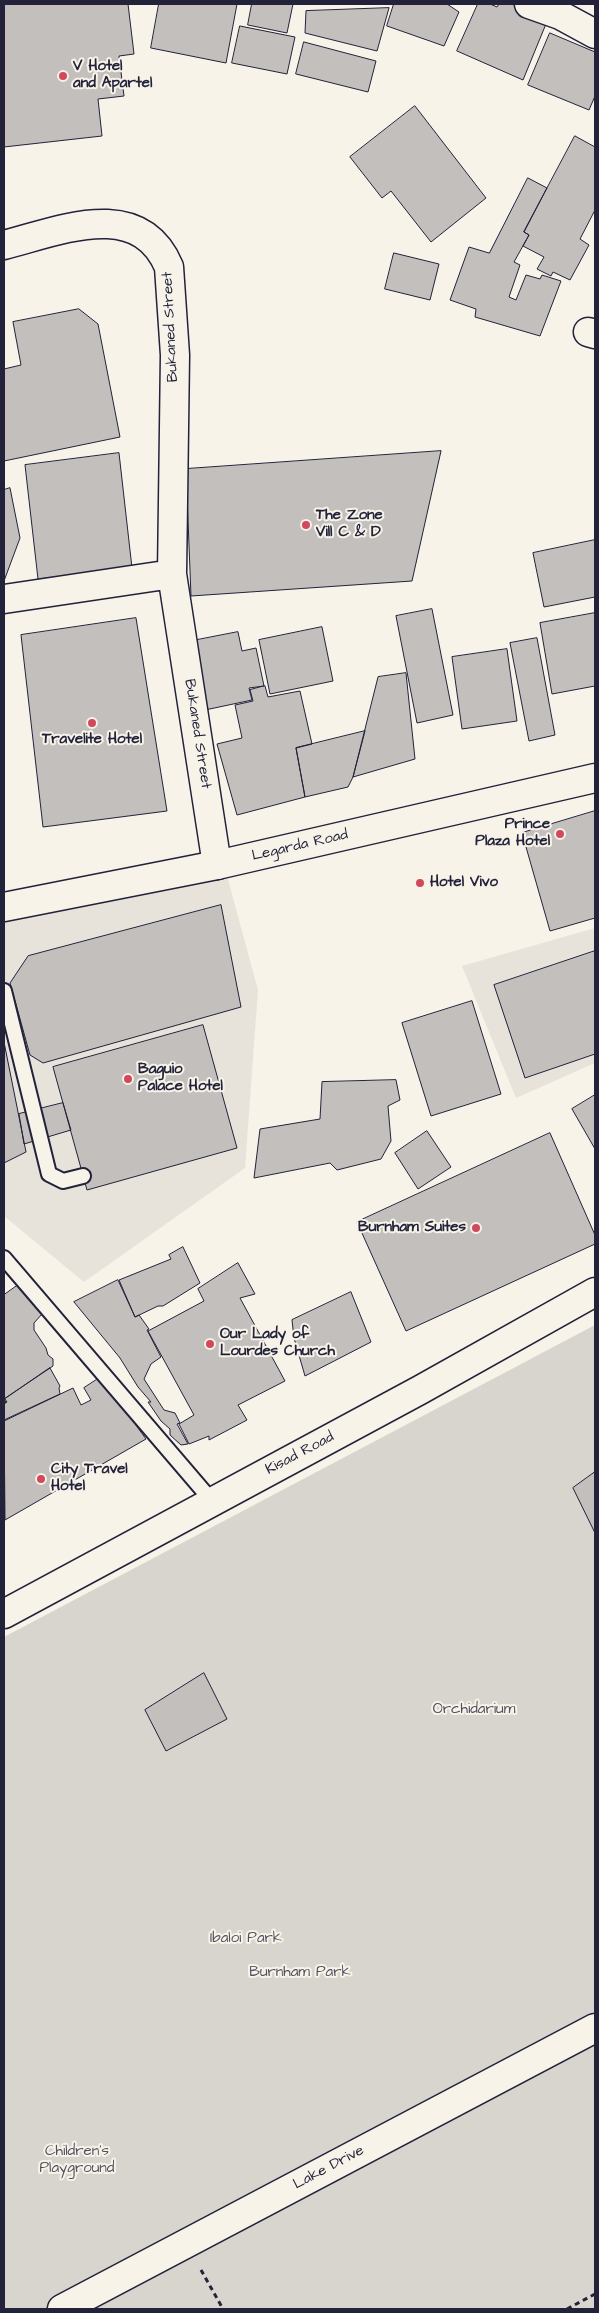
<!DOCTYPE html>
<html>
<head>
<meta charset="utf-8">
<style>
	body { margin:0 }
	#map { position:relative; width:599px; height:2313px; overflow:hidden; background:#f7f3e8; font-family:"Architects Daughter",sans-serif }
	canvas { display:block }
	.frame { position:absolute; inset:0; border:5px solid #22223b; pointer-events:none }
</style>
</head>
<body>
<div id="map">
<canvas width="599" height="2313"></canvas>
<div class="frame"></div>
</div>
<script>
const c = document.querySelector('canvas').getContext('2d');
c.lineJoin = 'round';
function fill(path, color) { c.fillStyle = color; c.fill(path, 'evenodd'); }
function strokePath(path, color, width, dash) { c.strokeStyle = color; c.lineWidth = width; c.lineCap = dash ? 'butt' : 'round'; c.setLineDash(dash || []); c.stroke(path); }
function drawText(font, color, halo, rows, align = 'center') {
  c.font = font + ' "Architects Daughter",sans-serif'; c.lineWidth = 4; c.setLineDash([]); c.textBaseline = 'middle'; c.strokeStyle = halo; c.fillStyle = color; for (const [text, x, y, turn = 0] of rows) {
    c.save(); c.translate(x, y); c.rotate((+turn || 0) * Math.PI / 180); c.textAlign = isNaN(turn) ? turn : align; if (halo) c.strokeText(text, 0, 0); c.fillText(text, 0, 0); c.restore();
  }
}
fill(new Path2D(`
	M226 872 258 990 245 1168 84 1282 4 1216V917Z
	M595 928V1063L516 1098 462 966Z`), '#e7e3db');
fill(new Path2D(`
	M595 1325V2309H4V1637Z`), '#d8d5cf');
const building = new Path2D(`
	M4 4H128L134 54 119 56 124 96 98 99 102 136 4 147Z
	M159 4H237L226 63 151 48Z
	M252 4H293L287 33 248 25Z
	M394 4H447L459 12 444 46 387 26Z
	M478 4H490L497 7 499 4H512L548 19 523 80 457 51Z
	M389 8 377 51 305 33 306 11Z
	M240 26 295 37 287 74 232 63Z
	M550 33 595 52V96L589 110 528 85Z
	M304 42 376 61 368 92 296 74Z
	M415 106 486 198 431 242 391 191 382 198 350 157Z
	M575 136 595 147V210L580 239 589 245 570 280 553 272 551 276 537 269 544 257 523 246 529 235 524 232Z
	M528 178 547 188 524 232 529 235 514 262 520 265 509 297 516 300 526 275 540 279 542 275 561 281 540 336 475 317 476 309 450 300 469 247 489 253Z
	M394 253 439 264 430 300 385 289Z
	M79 309 98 324 120 437 4 461V369L21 365 13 322Z
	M441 451 412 581 191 596 186 469Z
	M119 453 132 568 38 579 25 465Z
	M10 488 20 538 4 581V490Z
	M595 540V597L544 607 533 553Z
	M432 609 453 715 417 723 396 616Z
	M595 613V686L552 694 540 623Z
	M136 618 167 811 43 827 21 635Z
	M322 627 333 681 270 694 259 640Z
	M238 632 242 651 256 648 264 686 249 688 252 700 205 710 192 641Z
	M537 638 555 735 529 741 510 643Z
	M507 649 517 721 462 729 452 657Z
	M406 673 415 759 353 777 378 677Z
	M265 686 268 697 300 691 312 744 296 748 305 797 237 815 217 744 242 738 235 705 253 701 250 690Z
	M365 731 353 777 348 787 305 797 296 748Z
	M595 811V918L550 931 522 833Z
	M221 905 241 1007 43 1063 30 1055 10 983 28 956Z
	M595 951V1054L525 1078 494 985Z
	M472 1001 501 1094 431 1116 402 1023Z
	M203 1025 237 1148 87 1190 53 1067Z
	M4 1042 26 1152 4 1163Z
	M396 1080 400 1100 388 1106 391 1141 381 1159 337 1170 330 1163 254 1178 260 1129 320 1119 322 1082Z
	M595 1095V1149L572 1109Z
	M63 1103 71 1130 24 1144 19 1114Z
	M427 1131 451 1167 418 1189 395 1153Z
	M550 1133 595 1235V1244L406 1331 357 1222Z
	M183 1247 200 1283 163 1306H158L135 1317 119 1280 171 1259 169 1255Z
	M238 1263 255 1294 240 1298 285 1381 238 1405 247 1420 209 1440V1436L189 1444 179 1424 194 1415 148 1331 204 1301 198 1289Z
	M118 1280 135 1317 139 1315 149 1329 147 1330 161 1357 151 1364 144 1379 164 1410 175 1413 180 1423 177 1424 188 1444 181 1445 170 1435V1429L161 1421 148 1402H151L138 1387 120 1358 74 1302Z
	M21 1283 42 1314 34 1323V1330L46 1348 48 1355 53 1359V1366L4 1399 6 1402 4 1404V1295Z
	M351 1292 371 1342 305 1376 294 1338 292 1320Z
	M50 1368 60 1386 59 1388 60 1394 4 1420V1404L7 1402 5 1399Z
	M101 1377 146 1439 5 1520 4 1421 73 1388 81 1405 91 1400 84 1388Z
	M595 1472V1533L573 1488Z
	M204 1673 227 1719 166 1751 145 1710Z`);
fill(building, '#c2bfbd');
strokePath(building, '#22223b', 1);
const lane = new Path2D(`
	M4 991 49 1174 63 1181 83 1176
	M4 1258 212 1501`);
const street = new Path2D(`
	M529 4 560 15 595 34
	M4 245C59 231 139 196 169 267L175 355 172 574 217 865
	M588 332 595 334
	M4 599 172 574
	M62 2309 595 2028`);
const secondary = new Path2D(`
	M4 907 217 865 595 778
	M4 1614 420 1390 595 1292`);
strokePath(lane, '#22223b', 18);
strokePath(street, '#22223b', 31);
strokePath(secondary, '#22223b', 31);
strokePath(new Path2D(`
	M201 2270 223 2309
	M567 2309 595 2294`), '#22223b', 3, [5, 4]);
strokePath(lane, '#f7f3e8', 14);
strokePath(street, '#f7f3e8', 28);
strokePath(secondary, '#f7f3e8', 28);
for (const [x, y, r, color] of [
	[63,76,5,"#d1495b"],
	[306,525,5,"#d1495b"],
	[92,723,5,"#d1495b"],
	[560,834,5,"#d1495b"],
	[420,883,5,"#d1495b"],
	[128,1079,5,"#d1495b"],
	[476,1228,5,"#d1495b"],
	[210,1344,5,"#d1495b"],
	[41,1479,5,"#d1495b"]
]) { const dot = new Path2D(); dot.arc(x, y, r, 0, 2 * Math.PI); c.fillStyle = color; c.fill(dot); strokePath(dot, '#f7f3e8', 2); }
drawText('bold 15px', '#22223b', '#f7f3e8', [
	["V Hotel",73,67],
	["and Apartel",73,84],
	["The Zone",316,516],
	["Vill C & D",316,533],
	["Travelite Hotel",92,740,"center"],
	["Prince",550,825,"right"],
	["Plaza Hotel",550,842,"right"],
	["Hotel Vivo",430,883],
	["Baguio",138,1070],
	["Palace Hotel",138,1087],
	["Burnham Suites",466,1228,"right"],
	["Our Lady of",220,1335],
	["Lourdes Church",220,1352],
	["City Travel",51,1470],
	["Hotel",51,1487]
], 'left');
drawText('15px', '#22223b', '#f7f3e8', [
	["Bukaned Street",171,327,-93],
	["Bukaned Street",197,734,81],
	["Legarda Road",300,846,-13],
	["Kisad Road",300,1454,-28],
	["Lake Drive",329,2168,-28]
]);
drawText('15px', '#504f60', '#f7f3e8', [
	["Orchidarium",474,1710],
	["Ibaloi Park",246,1939],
	["Burnham Park",300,1973],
	["Children's",77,2152],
	["Playground",77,2169]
]);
</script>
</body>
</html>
